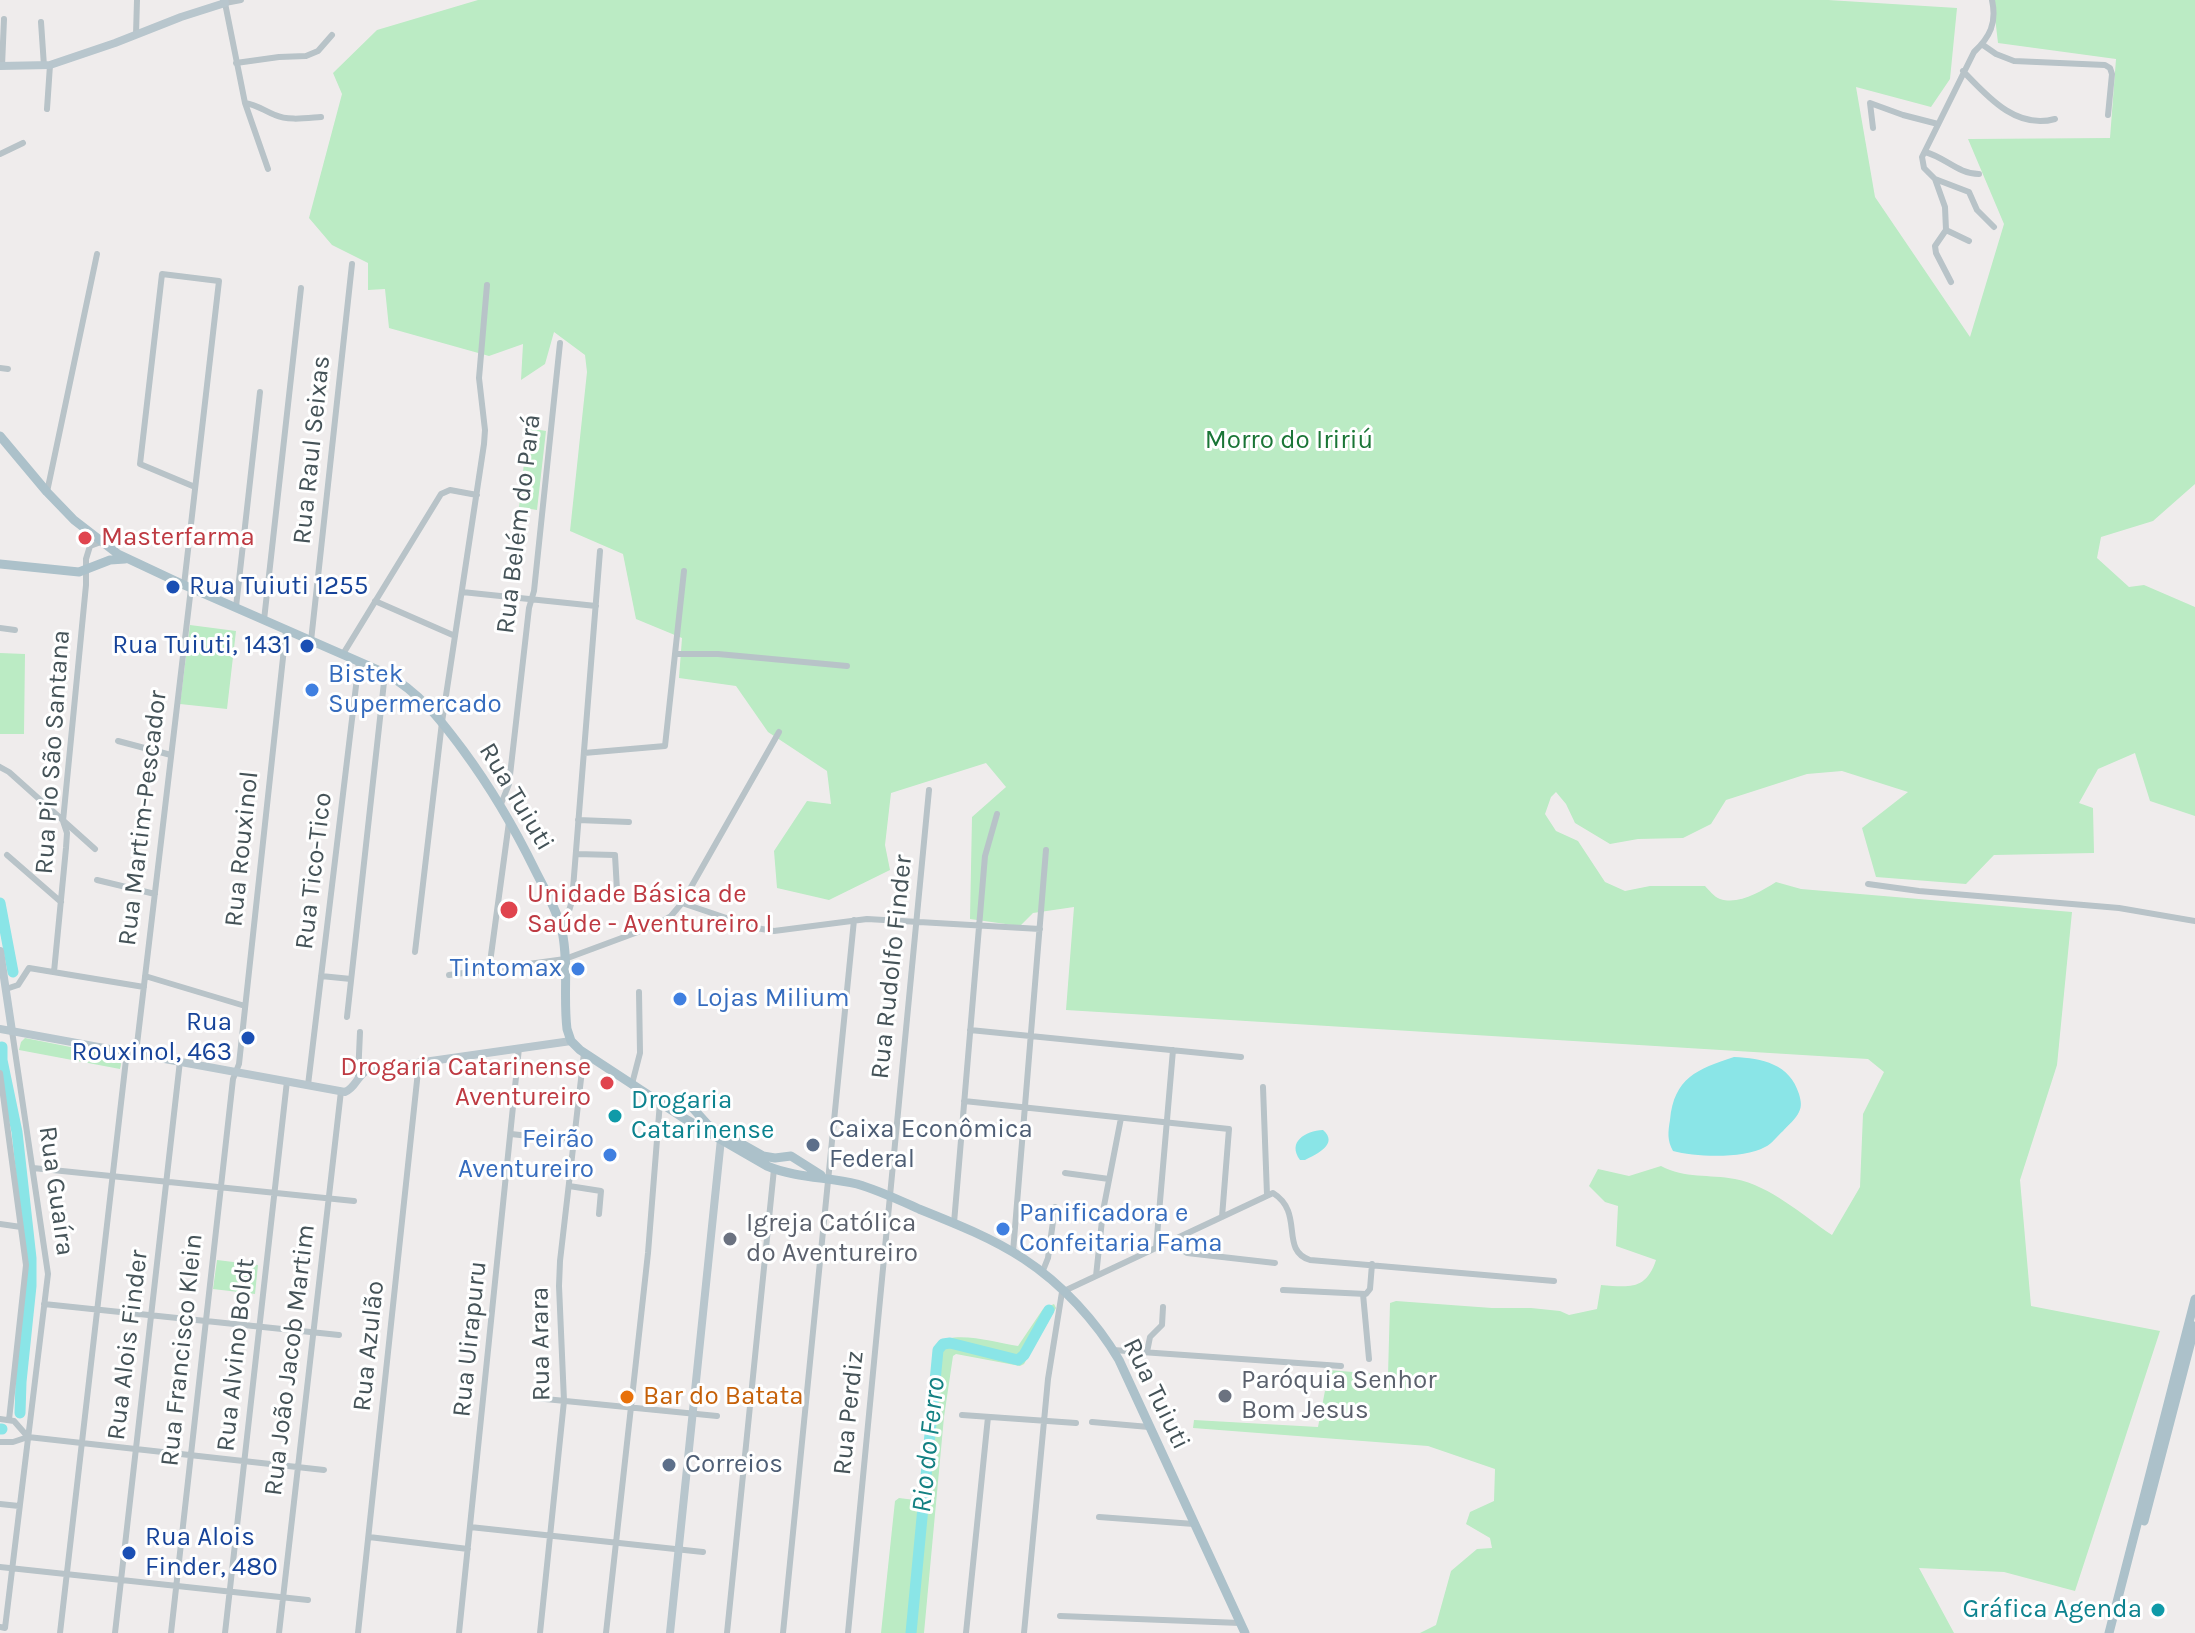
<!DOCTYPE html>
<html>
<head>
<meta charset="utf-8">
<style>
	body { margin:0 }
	canvas { display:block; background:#efecec }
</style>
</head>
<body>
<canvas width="2195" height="1633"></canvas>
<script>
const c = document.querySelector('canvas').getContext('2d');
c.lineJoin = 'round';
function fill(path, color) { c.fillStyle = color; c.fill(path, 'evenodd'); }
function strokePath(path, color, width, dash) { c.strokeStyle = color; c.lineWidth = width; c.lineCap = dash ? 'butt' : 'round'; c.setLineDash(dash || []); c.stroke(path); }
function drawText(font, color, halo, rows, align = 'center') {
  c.font = font + ' Karla,sans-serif'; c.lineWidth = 6; c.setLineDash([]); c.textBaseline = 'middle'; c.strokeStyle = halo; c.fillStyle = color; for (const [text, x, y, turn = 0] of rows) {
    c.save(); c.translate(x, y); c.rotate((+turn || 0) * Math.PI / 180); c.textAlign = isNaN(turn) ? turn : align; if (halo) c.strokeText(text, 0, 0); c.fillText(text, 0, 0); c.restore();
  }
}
fill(new Path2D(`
	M478 0H1828L1957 8 1950 79 1931 107 1856 87 1875 197 1970 337 2004 224 1968 139 2110 138 2116 59 1998 43 1993 0H2195V484L2153 521 2101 537 2097 558 2129 587 2144 585 2195 607V816L2150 801 2135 753 2098 769 2079 803 2093 808 2094 853 1994 855 1966 884 1876 877 1862 828 1908 792 1842 771 1807 774 1726 800 1711 824 1683 838 1638 839 1610 844 1575 823 1566 804 1556 792 1551 797 1545 814 1556 831 1578 841 1605 882 1625 891 1650 886H1705C1709 890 1714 897 1720 899 1739 905 1760 892 1776 882L1801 889 2072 912 2057 1065 2020 1180 2031 1306 2160 1331 2075 1591 2004 1572 1919 1568 1954 1633H1420L1436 1625 1451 1571 1477 1549 1492 1548 1490 1538 1466 1524 1470 1512 1494 1501 1495 1469 1428 1446 1193 1428 1194 1420 1318 1427 1329 1370 1388 1375 1390 1303 1396 1301 1492 1308H1531L1560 1311 1569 1315 1597 1309 1601 1285C1628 1287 1646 1291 1656 1260L1616 1246 1618 1206 1605 1202 1589 1186 1598 1169 1629 1176 1661 1166C1685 1179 1709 1174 1735 1179 1771 1186 1802 1215 1832 1235L1860 1187 1863 1114 1884 1072 1868 1059 1066 1010 1074 907 1033 913 1020 926 970 919 972 817 1006 787 986 763 891 793 885 845 890 870 829 900 777 888 774 851 807 801 831 804 827 771 768 732 736 686 679 678 682 638 636 619 623 554 570 531 587 372 585 355 554 332 545 364 521 380 523 344 489 356 389 328 385 289 368 290V263L332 245 309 218 342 94 333 73 377 30Z
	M528 428 546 431 537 510 519 507Z
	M190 625 236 631 227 709 180 704Z
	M0 653 25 654 24 734H0Z
	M25 1038 116 1056C121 1059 122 1063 120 1069L19 1050 21 1042Z
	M217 1260 258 1265 255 1294 213 1289Z
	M1054 1304 1056 1308 1024 1364 1020 1366 956 1354 953 1356 944 1417 924 1633H881L895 1501 899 1498 915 1500 922 1494 938 1343C956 1330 996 1343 1018 1346L1043 1309Z`), '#bbebc4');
fill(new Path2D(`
	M1734 1057C1762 1058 1790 1064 1799 1094 1801 1101 1802 1106 1799 1112 1796 1119 1788 1125 1783 1131 1777 1136 1772 1144 1765 1147 1744 1159 1695 1157 1673 1151 1667 1140 1668 1132 1670 1120 1674 1078 1697 1069 1734 1057Z
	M1323 1130C1339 1144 1317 1154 1305 1160H1300C1287 1142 1305 1131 1323 1130Z`), '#8ae5e7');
strokePath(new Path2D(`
	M0 903 13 972
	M2 1047V1060L17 1132 31 1258V1286L21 1382 20 1413
	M0 1429H2
	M911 1633 938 1350 943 1344 950 1343 1018 1360 1024 1355 1049 1310`), '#8ae5e7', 11);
strokePath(new Path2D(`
	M241 0 225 3 245 103 268 169
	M41 22 44 66
	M136 35 137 0
	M1983 45 1996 54 2014 61 2105 65 2110 68 2112 74 2108 115
	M236 63 279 57 306 56 318 51 332 35
	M2 66 4 19
	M1963 71C1987 96 2016 130 2055 119
	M245 103C258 105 264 111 275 115 288 121 307 118 321 117
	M47 109 50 65
	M1873 128 1870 103 1903 115 1938 124
	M1925 152C1945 157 1958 174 1979 174
	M0 154 23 143
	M1935 179 1969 192 1977 210 1994 227
	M1946 230 1969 241
	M1951 282 1936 253 1935 246 1946 230 1945 207 1935 179 1924 168 1922 157 1974 52C1990 37 1997 23 1992 0
	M0 368 8 369
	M47 492 97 254
	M184 585 219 281 162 274 140 464 195 487
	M462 592 596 606
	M375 601 455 636
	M236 607 260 392
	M264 620 301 288
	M0 628 15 630
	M311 641 352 264
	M343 654 441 494 450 490 477 495
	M675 654H718L847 666
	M118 741 171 755
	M584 753 665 746 684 571
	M0 767 9 772 95 849
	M501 804 509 784 529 608 534 591 560 343
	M578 820 629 822
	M576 854 615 855 617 890
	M7 855 61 902
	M97 880 155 894
	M1868 884 1919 891 2119 908 2195 921
	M682 903 756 928 774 931 867 919 1040 929
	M561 928 568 914 572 901 600 551
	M415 952 442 722 484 444 485 430 479 378 487 285
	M489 970 509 822
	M54 972 66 848 67 833 63 821 86 585V559L90 546 101 542
	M449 975 565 959 654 926 671 916 682 903 779 732
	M145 976 245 1006
	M321 976 351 979
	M6 989 18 985 29 968 144 987
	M347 1017 385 673
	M970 1030 1241 1057
	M136 1053 191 588
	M0 1073 26 1265 9 1420
	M358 1077 360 1032
	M632 1084 640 1053 639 992
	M308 1085 359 661
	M1263 1087 1267 1195
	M964 1101 1229 1129 1222 1217
	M511 1134 574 1141
	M33 1168 354 1201
	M1065 1173 1109 1179
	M569 1186 601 1191 599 1214
	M954 1223 985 856 997 814
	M0 1224 21 1227
	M1174 1239 1179 1248 1187 1253 1275 1263
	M1156 1248 1173 1050
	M1013 1252 1046 850
	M1042 1273 1048 1258 1055 1207
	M1096 1276 1103 1211 1121 1118
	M1283 1290 1366 1294 1370 1289 1372 1264
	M1363 1294 1369 1359
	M44 1304 339 1335
	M1113 1350 1341 1366
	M1147 1352 1150 1337 1162 1325 1163 1307
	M535 1398 717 1416
	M962 1415 1076 1423
	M0 1419 14 1421 28 1437
	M1092 1422 1149 1427
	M0 1442H13L28 1437 324 1470
	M0 1504 19 1506
	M1099 1517 1194 1524
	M470 1527 703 1552
	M369 1537 468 1549
	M0 1567 308 1600
	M1060 1616 1240 1623
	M0 1627 5 1628 48 1274 12 1031
	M60 1633 127 1051
	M115 1633 180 1061
	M171 1633 233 1079 239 1064 286 630
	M225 1633 287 1081
	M279 1633 341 1091
	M358 1633 419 1062
	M459 1633 519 1048
	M540 1633 564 1401 559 1286 560 1261 584 1053
	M606 1633 648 1253 660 1102
	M727 1633 774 1169
	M783 1633 854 920
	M848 1633 929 790
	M966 1633 988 1417
	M1024 1633 1048 1379 1062 1292 1273 1193C1305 1213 1279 1250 1310 1260L1554 1281`), '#b8c3c8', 6);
strokePath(new Path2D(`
	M0 66 50 65 115 43 181 17 225 3 224 0
	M0 951 12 1031
	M0 1029 345 1092C356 1088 357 1075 368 1070L571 1041
	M670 1633 721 1139`), '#b8c6cd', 8);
strokePath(new Path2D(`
	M0 436 47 492 74 520 118 554 184 585 385 673C419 692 440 719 463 750 491 788 514 827 535 870 545 890 557 910 562 931 569 963 563 997 567 1029L571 1041 580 1050 682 1117 767 1166C795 1178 828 1177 857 1184 878 1190 899 1200 919 1209 954 1223 992 1238 1024 1259 1062 1284 1096 1321 1119 1360L1245 1633
	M0 564 79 572 110 560 125 559
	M664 1105H690L708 1125 763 1156 775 1158 791 1156 821 1175
	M2144 1521 2195 1326
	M2109 1633 2195 1299`), '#acc1ca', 9);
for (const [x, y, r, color] of [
	[85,538,8,"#e0444e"],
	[173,587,8,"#1a4fb4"],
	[307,646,8,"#1a4fb4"],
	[312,690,8,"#3f7fe0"],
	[509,910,10,"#e0444e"],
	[578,969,8,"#3f7fe0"],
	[680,999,8,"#3f7fe0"],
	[248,1038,8,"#1a4fb4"],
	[607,1083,8,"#e0444e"],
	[615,1116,8,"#0f9aa8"],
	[813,1145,8,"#5c6f8a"],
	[610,1155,8,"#3f7fe0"],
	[1003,1229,8,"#3f7fe0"],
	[730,1239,8,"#6b7280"],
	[1225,1396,8,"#6b7280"],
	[627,1397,8,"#e8710a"],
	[669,1465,8,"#5c6f8a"],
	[129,1553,8,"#1a4fb4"],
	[2158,1610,8,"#0f9aa8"]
]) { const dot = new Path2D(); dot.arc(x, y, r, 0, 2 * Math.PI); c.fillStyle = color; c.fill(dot); strokePath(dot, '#fff', 3); }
drawText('26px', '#1a7536', '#fff', [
	["Morro do Iririú",1289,441]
]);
drawText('26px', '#455358', '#fff', [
	["Rua Raul Seixas",312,450,-84],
	["Rua Belém do Pará",519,524,-83],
	["Rua Pio São Santana",53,752,-86],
	["Rua Tuiuti",516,797,59],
	["Rua Martim-Pescador",143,818,-83],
	["Rua Rouxinol",242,849,-84],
	["Rua Tico-Tico",314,871,-83],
	["Rua Rudolfo Finder",892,967,-84],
	["Rua Guaíra",56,1191,82],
	["Rua Uirapuru",470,1339,-84],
	["Rua Arara",541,1344,-91],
	["Rua Alois Finder",128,1345,-83],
	["Rua Azulão",369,1346,-84],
	["Rua Francisco Klein",182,1350,-84],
	["Rua Alvino Boldt",236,1355,-84],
	["Rua João Jacob Martim",290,1360,-83],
	["Rua Tuiuti",1156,1394,64],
	["Rua Perdiz",849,1413,-84]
]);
drawText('26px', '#be3a42', '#fff', [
	["Masterfarma",101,538],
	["Unidade Básica de",527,895],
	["Saúde - Aventureiro I",527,925],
	["Drogaria Catarinense",591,1068,"right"],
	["Aventureiro",591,1098,"right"]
], 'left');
drawText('26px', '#164399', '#fff', [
	["Rua Tuiuti 1255",189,587],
	["Rua Tuiuti, 1431",291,646,"right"],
	["Rua",232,1023,"right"],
	["Rouxinol, 463",232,1053,"right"],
	["Rua Alois",145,1538],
	["Finder, 480",145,1568]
], 'left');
drawText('26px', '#366cbe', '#fff', [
	["Bistek",328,675],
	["Supermercado",328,705],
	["Tintomax",562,969,"right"],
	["Lojas Milium",696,999],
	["Feirão",594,1140,"right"],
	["Aventureiro",594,1170,"right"],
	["Panificadora e",1019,1214],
	["Confeitaria Fama",1019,1244]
], 'left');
drawText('26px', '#0d838f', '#fff', [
	["Drogaria",631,1101],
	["Catarinense",631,1131],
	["Gráfica Agenda",2142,1610,"right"]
], 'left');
drawText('26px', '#4e5e75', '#fff', [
	["Caixa Econômica",829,1130],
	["Federal",829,1160],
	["Correios",685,1465]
], 'left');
drawText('26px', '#5b616d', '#fff', [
	["Igreja Católica",746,1224],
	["do Aventureiro",746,1254],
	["Paróquia Senhor",1241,1381],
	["Bom Jesus",1241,1411]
], 'left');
drawText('26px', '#c56008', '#fff', [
	["Bar do Batata",643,1397]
], 'left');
drawText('italic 28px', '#138082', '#fff', [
	["Rio do Ferro",929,1445,-84]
]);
</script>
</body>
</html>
